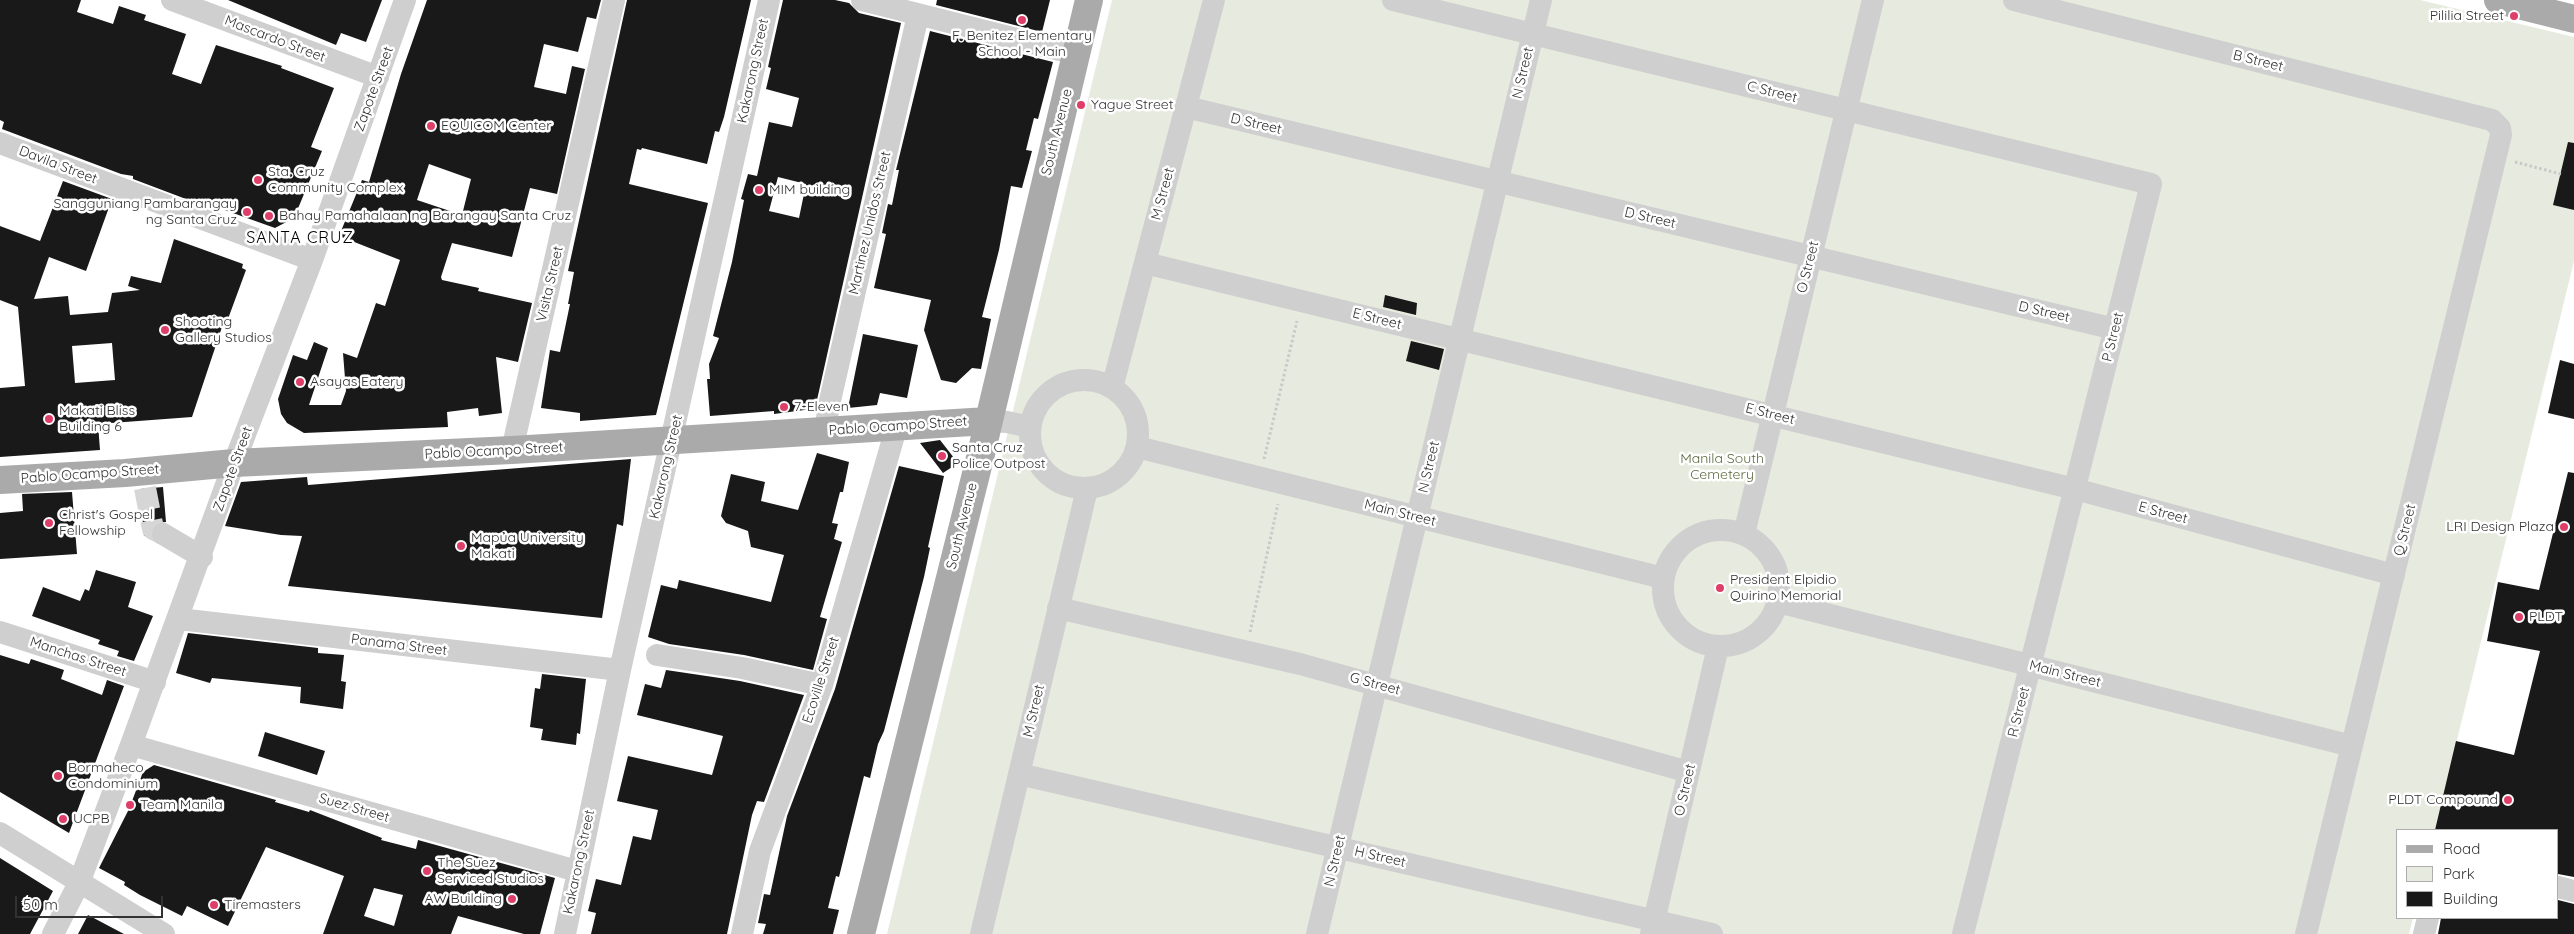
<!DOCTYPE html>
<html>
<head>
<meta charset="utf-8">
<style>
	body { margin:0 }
	#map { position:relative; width:2574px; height:934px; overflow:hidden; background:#fff; font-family:Quicksand,sans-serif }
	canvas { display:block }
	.legend { position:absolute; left:2396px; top:829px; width:162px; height:90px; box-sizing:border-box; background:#fff; border:1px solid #adadad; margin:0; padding:6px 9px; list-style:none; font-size:15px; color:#323232 }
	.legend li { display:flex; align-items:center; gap:10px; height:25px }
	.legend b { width:25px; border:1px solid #adadad }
	.scale { position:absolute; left:15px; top:896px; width:148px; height:22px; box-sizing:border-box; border:2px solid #323232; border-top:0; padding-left:6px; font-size:15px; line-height:18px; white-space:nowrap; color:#323232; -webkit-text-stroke:4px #fff; paint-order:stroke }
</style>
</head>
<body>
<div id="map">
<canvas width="2574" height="934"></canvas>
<ul class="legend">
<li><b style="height:6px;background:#aaa"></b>Road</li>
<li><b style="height:14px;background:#e7eade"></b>Park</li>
<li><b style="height:14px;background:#191919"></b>Building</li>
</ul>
<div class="scale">50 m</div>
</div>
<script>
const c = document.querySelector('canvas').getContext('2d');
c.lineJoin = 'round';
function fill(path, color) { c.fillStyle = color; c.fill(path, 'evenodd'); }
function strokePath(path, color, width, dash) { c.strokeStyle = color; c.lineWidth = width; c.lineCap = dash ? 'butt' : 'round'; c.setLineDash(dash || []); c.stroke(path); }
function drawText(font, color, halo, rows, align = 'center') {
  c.font = font + ' Quicksand,sans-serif'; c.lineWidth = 5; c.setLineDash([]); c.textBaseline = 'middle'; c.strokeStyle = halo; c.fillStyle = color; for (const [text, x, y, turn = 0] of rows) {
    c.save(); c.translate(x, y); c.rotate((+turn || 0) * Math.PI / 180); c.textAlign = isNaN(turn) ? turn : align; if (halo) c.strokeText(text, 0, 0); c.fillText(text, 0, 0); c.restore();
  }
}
fill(new Path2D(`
	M1112 0H2420L2574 37V261L2435 830H2398V918H2413L2409 934H887Z`), '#e7eade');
fill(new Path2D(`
	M0 0H81L77 12 113 24 119 6 146 15 144 20 186 34 172 74 201 84 216 45 282 66 281 68 334 88 311 147 322 151 294 218 275 228 216 207 215 210 133 179V176L121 174 2 129 4 122 0 120Z
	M228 0H382L366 42 341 33 336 45Z
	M427 0H601L596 19 587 17 578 52 544 44 534 87 566 94 572 66 585 69 557 194 530 188 512 257 452 243 441 277 442 280 479 288 478 291 532 303 518 362 496 357 502 413 479 416 478 408 447 412 448 427 304 433 287 423 281 414 278 399 293 355 307 360 314 342 328 348 309 405H341L346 391 343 353 357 358 376 303 385 306 400 260 339 236 362 180 369 182 401 74ZM429 164 471 179 462 215 417 200Z
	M627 0H751L724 117 719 132 715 131 707 164 642 148 641 150 637 149 629 184 708 203 656 415 580 421V413L541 408 550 350 560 352 570 304H568L574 272 568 271Z
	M783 0H835L849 3 859 13 901 23 817 400 812 409 774 414V411L710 416 707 379H710L709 364 719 338 713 336 732 262 744 200 741 199 748 174 757 176 769 122 792 127 799 98 766 89 771 68 768 67ZM778 177 806 184 799 218 769 211Z
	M937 0H1050L1042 32 936 5Z
	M930 31 1053 62 1038 119 1034 118 1026 150 1032 151 1022 188 1011 186 999 250 982 317 991 319 981 369 972 368 956 383 941 380 924 330 931 300 874 288 886 234 882 233 888 204 892 205 899 170H896Z
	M2568 142 2574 143V210L2553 205Z
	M63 181 112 199 86 271 49 257 34 299 68 296 70 315 108 312 112 293 140 290 128 286 131 276 161 283 174 239 243 264 242 268 246 270 225 327H222L192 417 98 424 100 450 0 457V388L25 386 18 307 0 300V226L40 241ZM112 343 115 380 75 383 72 346Z
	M1385 295 1417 303 1416 315 1383 307Z
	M863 334 918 345 907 398 880 393 877 405 848 408Z
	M1411 341 1444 349 1439 370 1406 361Z
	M2560 360 2574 364V419L2548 413Z
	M940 440 958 463 943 473 920 443Z
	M817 453 849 462 843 492H840L832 523 838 524 834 539 842 542 820 617 827 619 813 670 744 655 669 644 648 637 661 585 677 589 679 580 771 602 784 555 751 547 748 531 726 523 721 516 731 474 765 482 761 501 798 510Z
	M631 459 623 526 617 524 602 618 288 586 302 536 281 535 225 526 241 482 307 477 308 485Z
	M899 466 944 476 928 547 930 548 924 577 884 731 878 744 870 778 864 776 839 877 836 876 828 908 839 910 833 934H763L766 924 758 923 764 894 770 895 787 816 835 689Z
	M2568 472 2574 473V877L2558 874V830H2435L2456 741 2514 755 2540 651 2487 641 2498 582 2539 590Z
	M163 487 166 522 156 523 152 528 150 535 144 536 140 489Z
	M72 492 77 554 0 559V513L23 511 22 494Z
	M96 570 136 582 128 607 153 616 134 661 117 656 119 651 98 644 100 640 32 616 43 587 80 601 85 589 89 591Z
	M188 633 318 648V653L344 655 341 681 346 682 343 709 300 703 301 687 212 678 210 683 176 673Z
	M0 655 29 664 31 659 64 670 61 679 102 695 107 680 124 686 69 833 0 792Z
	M666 670 740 681 804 695 764 802 757 801 752 815 727 934H591L596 913 588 911 596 879 621 885 633 836 651 840 658 810 617 801 628 756 712 775 723 736 637 715 645 684 661 688Z
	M542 674 586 679 580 734 577 733 576 745 541 740 543 729 530 727 535 688 540 689Z
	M265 732 325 751 317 775 258 756Z
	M154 765 276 800 275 802 309 812 310 810 382 838 381 840 416 849 418 840 555 878 540 934H524L458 916 451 934H323L344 876 266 847 228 926 187 906 182 916 140 895 124 885 125 882 99 868 129 809 143 772ZM374 888 403 895 394 926 364 916Z
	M0 858 53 891 30 934H0Z
	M2558 900 2574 904V934H2438L2441 918H2558Z
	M88 915 124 934H78Z`), '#191919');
strokePath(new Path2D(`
	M145 488 153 529 163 534`), '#d6d6d6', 22, [22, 11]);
strokePath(new Path2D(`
	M2515 162 2561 174
	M1264 459 1297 321
	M1250 632 1278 504`), '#c9c9c9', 3, [2.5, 2.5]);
strokePath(new Path2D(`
	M172 0 378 77
	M862 0 1076 54
	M1393 0 2151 184 1963 934
	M2014 0 2492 120 2500 128 2501 135 2306 934
	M1186 107 2115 329
	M0 143 312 260
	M1145 263 2075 489 2394 575
	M1030 434a54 54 0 1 1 108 0a54 54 0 1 1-108 0Z
	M1112 388 1214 0
	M988 421 1007 422 1030 427
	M825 431 829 405 918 15
	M1137 447 1663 578
	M512 450 614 0
	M1663 588a58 58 0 1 1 116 0a58 58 0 1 1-116 0Z
	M163 534 202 557
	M1744 534 1873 0
	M1778 602 2352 746
	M1058 608 1300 664 1689 772
	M179 619 620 670
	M0 632 155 682
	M657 655 742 668 822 685
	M131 745 577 871
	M1019 774 1712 934
	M0 833 164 934
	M2558 887 2574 891
	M53 934 79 883 131 745 234 463 312 260 405 0
	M565 934 620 670 769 0
	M742 934 760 851 822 685 897 425
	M981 934 1087 489
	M1317 934 1541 0
	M1651 934 1718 647
	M2424 934 2428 918`), '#cfcfcf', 22);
strokePath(new Path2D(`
	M2498 0 2574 19
	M0 480 125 473 234 463 512 450 988 421
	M861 934 981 454 1089 0`), '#aaa', 28);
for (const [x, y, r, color] of [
	[2514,16,5,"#de3e68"],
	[1022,20,5,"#de3e68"],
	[1081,105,5,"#de3e68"],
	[431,126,5,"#de3e68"],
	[258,180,5,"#de3e68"],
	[759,190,5,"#de3e68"],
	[247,212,5,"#de3e68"],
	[269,216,5,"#de3e68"],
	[165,330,5,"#de3e68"],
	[300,382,5,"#de3e68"],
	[784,407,5,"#de3e68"],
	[49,419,5,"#de3e68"],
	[942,456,5,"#de3e68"],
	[49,523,5,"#de3e68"],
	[2564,527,5,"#de3e68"],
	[461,546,5,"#de3e68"],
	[1720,588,5,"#de3e68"],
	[2519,617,5,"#de3e68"],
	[58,776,5,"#de3e68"],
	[2508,800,5,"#de3e68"],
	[130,805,5,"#de3e68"],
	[63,819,5,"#de3e68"],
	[427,871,5,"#de3e68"],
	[512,899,5,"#de3e68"],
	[214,905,5,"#de3e68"]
]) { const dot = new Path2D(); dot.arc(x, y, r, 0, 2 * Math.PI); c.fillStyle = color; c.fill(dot); strokePath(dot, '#fff', 2); }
drawText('14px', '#323232', '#fff', [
	["Pililia Street",2504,16,"right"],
	["F. Benitez Elementary",1022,36,"center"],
	["School - Main",1022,52,"center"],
	["Yague Street",1091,105],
	["EQUICOM Center",441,126],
	["Sta. Cruz",268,172],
	["Community Complex",268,188],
	["MIM building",769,190],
	["Sangguniang Pambarangay",237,204,"right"],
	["ng Santa Cruz",237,220,"right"],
	["Bahay Pamahalaan ng Barangay Santa Cruz",279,216],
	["Shooting",175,322],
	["Gallery Studios",175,338],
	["Asayas Eatery",310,382],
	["7-Eleven",794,407],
	["Makati Bliss",59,411],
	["Building 6",59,427],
	["Santa Cruz",952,448],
	["Police Outpost",952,464],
	["Christ's Gospel",59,515],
	["Fellowship",59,531],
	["LRI Design Plaza",2554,527,"right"],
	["Mapúa University",471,538],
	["Makati",471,554],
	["President Elpidio",1730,580],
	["Quirino Memorial",1730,596],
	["PLDT",2529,617],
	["Bormaheco",68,768],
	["Condominium",68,784],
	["PLDT Compound",2498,800,"right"],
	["Team Manila",140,805],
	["UCPB",73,819],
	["The Suez",437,863],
	["Serviced Studios",437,879],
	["AW Building",502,899,"right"],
	["Tiremasters",224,905]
], 'left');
drawText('14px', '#323232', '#fff', [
	["Mascardo Street",275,39,21],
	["B Street",2258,61,14],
	["Kakarong Street",753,71,-78],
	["N Street",1523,73,-77],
	["Zapote Street",374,89,-70],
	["C Street",1772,92,14],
	["D Street",1256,124,13],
	["South Avenue",1057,132,-76],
	["Davila Street",58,165,21],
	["M Street",1163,194,-75],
	["D Street",1650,218,13],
	["Martinez Unidos Street",870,223,-77],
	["O Street",1808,267,-76],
	["Visita Street",550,284,-77],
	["D Street",2044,312,13],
	["E Street",1377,319,14],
	["P Street",2113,337,-76],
	["E Street",1770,414,14],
	["Pablo Ocampo Street",898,426,-4],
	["Pablo Ocampo Street",494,451,-3],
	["Kakarong Street",666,467,-77],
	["N Street",1429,467,-77],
	["Zapote Street",233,469,-70],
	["Pablo Ocampo Street",90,474,-4],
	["Main Street",1400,513,14],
	["E Street",2163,513,15],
	["South Avenue",962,526,-76],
	["Q Street",2405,530,-76],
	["Panama Street",399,645,7],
	["Manchas Street",78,657,18],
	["Main Street",2065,674,14],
	["Ecoville Street",821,680,-72],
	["G Street",1375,684,15],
	["M Street",1034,711,-77],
	["R Street",2019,712,-76],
	["O Street",1685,790,-77],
	["Suez Street",354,808,16],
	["H Street",1380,857,13],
	["N Street",1335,861,-77],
	["Kakarong Street",579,862,-78]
]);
drawText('14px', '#5d6c40', '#fff', [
	["Manila South",1722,459],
	["Cemetery",1722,475]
]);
c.letterSpacing = '1px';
drawText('16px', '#000', '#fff', [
	["SANTA CRUZ",300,238]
]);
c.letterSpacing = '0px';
</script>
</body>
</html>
